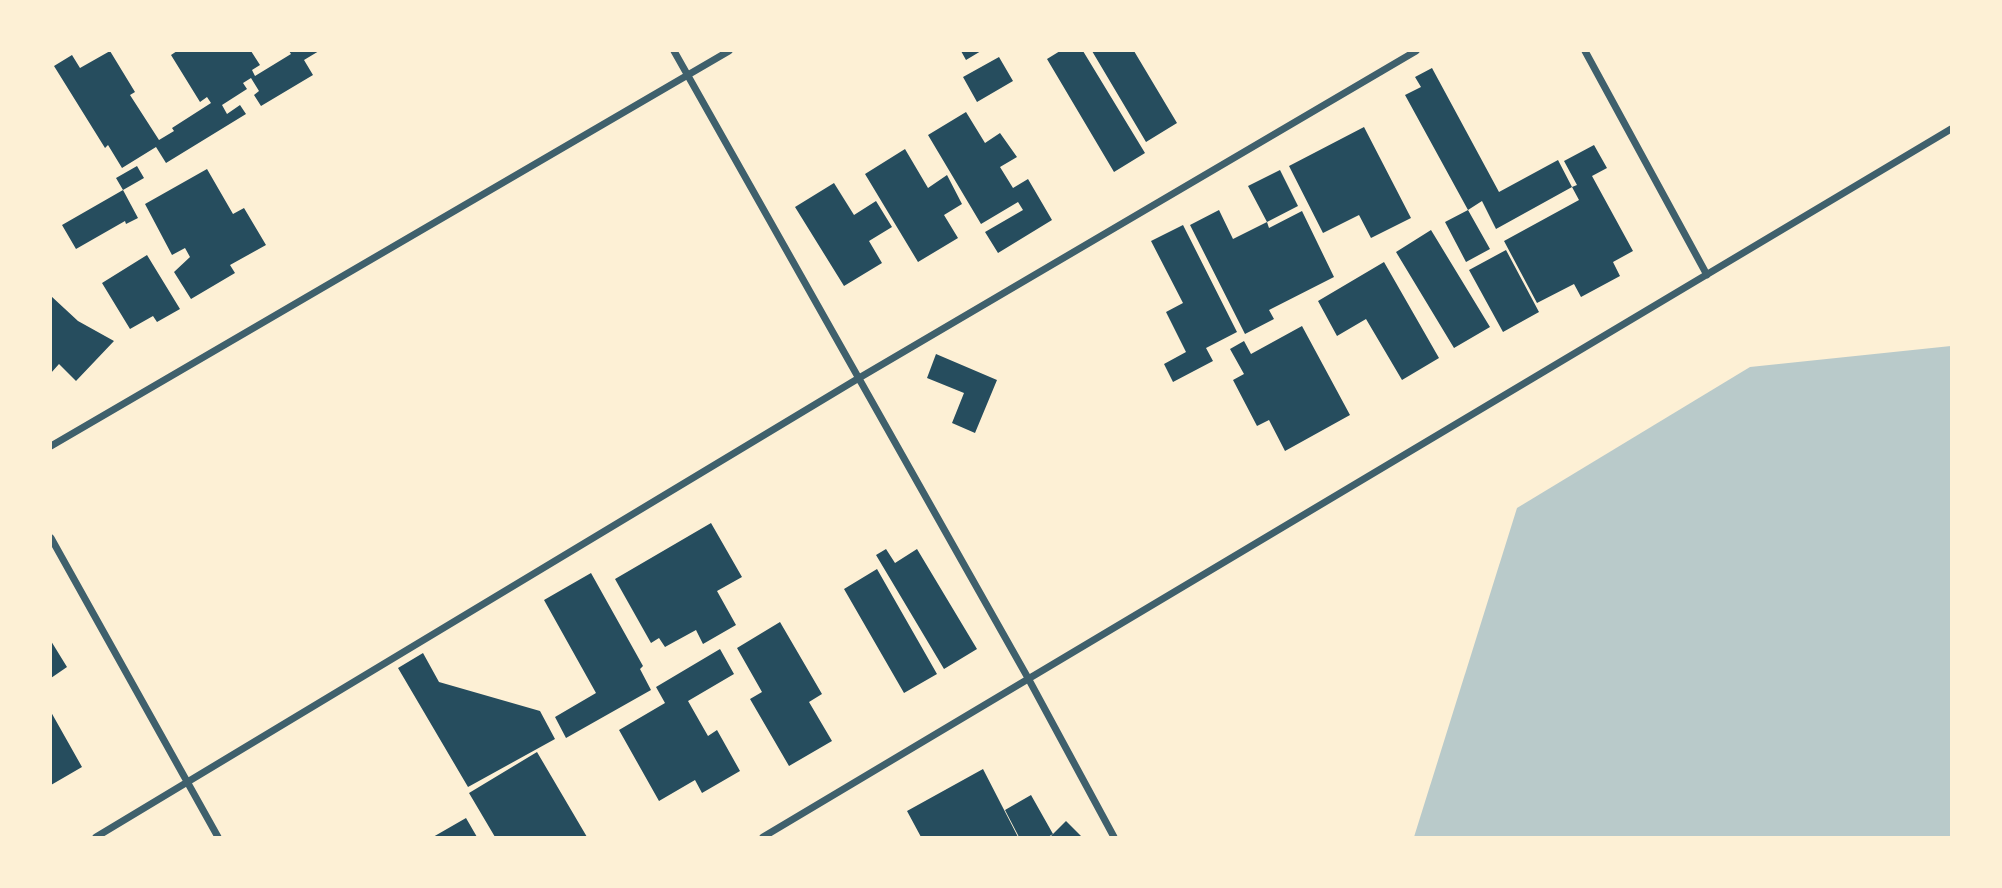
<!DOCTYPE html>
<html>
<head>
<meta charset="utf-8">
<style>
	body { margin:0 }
	#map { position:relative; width:2002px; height:888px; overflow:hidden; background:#fdf0d5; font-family:"IBM Plex Sans",sans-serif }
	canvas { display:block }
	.frame { position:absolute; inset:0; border:52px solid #fdf0d5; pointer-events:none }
</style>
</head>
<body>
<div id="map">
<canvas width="2002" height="888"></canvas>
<div class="frame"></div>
</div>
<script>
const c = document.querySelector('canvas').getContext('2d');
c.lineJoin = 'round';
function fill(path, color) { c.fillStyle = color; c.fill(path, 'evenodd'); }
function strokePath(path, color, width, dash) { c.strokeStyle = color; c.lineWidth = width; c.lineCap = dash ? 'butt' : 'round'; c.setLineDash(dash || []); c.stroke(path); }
fill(new Path2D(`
	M1951 346V837H1414L1517 508 1750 367Z`), '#b9caca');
fill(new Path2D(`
	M110 51 135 92 130 95 159 140 174 131 172 128 211 103 207 97 200 102 171 55 177 51H251L260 65 252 70 255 76 291 54 289 51H319L304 60 313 75 261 106 254 95 259 91 251 78 243 83 247 89 222 105 227 114 240 105 246 114 166 163 156 147 122 168 108 145 105 148 54 66 72 55 80 68Z
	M961 51H981L966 60Z
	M1060 51H1083L1145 153 1114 172 1047 59Z
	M1092 51H1134L1177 123 1146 142Z
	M999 57 1013 81 977 102 963 77Z
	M1432 68 1499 192 1558 160 1572 187 1577 185 1564 161 1594 145 1607 168 1592 176 1633 251 1613 262 1620 276 1581 297 1574 284 1537 303 1504 241 1579 200 1572 187 1496 229 1482 201 1468 210 1405 95 1421 87 1415 77Z
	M966 112 985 143 1000 133 1017 157 1000 167 1013 188 1028 179 1052 220 998 253 985 232 1023 210 1018 202 981 224 928 135Z
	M1364 127 1411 218 1371 238 1359 215 1323 233 1289 166Z
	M905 149 928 188 947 175 962 204 944 215 958 238 918 262 865 174Z
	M137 166 144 178 123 190 138 218 126 224 125 221 76 249 62 225 123 190 116 178Z
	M207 169 233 214 244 208 266 245 230 265 235 273 191 299 174 272 190 257 185 248 172 255 145 204Z
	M1280 170 1298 206 1267 222 1248 186Z
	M834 183 854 215 876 201 892 227 869 241 882 263 844 286 795 207Z
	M1219 210 1233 239 1267 222 1269 228 1302 211 1334 277 1269 310 1274 319 1245 334 1190 225Z
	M1468 210 1490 249 1466 262 1445 222Z
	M1183 225 1237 332 1206 348 1213 361 1173 382 1164 364 1186 352 1166 312 1183 303 1151 241Z
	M1431 230 1490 327 1454 348 1396 252Z
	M1506 250 1539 312 1503 332 1469 270Z
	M147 255 180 309 157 322 153 316 130 329 102 283Z
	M1384 262 1439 358 1402 380 1366 319 1337 336 1318 301Z
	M51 296 78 321 114 341 76 381 59 364 51 373Z
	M1302 326 1350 415 1285 451 1269 420 1257 426 1233 380 1244 374 1230 349 1244 341 1251 354Z
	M936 354 997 380 975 433 952 423 964 393 927 378Z
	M711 523 742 577 717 591 736 625 703 644 696 630 665 647 659 638 651 643 615 579Z
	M886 549 895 563 917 549 977 649 944 669 876 555Z
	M877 569 937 674 904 693 844 589Z
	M591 573 643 666 640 669 651 690 566 738 555 717 596 693 544 600Z
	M780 622 822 694 809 702 832 741 789 766 750 699 762 692 737 648Z
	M51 641 67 667 51 678Z
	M720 649 734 674 688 701 708 736 717 730 740 771 702 793 695 780 659 801 619 730 665 703 656 687Z
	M423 653 439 682 540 711 555 739 468 787 398 668Z
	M51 712 82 767 51 785Z
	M537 752 587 837H495L469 793Z
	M983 769 1018 837H921L907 811Z
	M1031 795 1053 834 1048 837H1019L1005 810Z
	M466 818 477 837H433Z
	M1066 821 1082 837H1050Z`), '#264d5e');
strokePath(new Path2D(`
	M674 51 1028 678 1114 837
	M1585 51 1707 275
	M51 446 729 51
	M51 538 218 837
	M96 837 859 378 1416 51
	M763 837 1951 129`), '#3f606c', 7);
</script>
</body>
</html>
